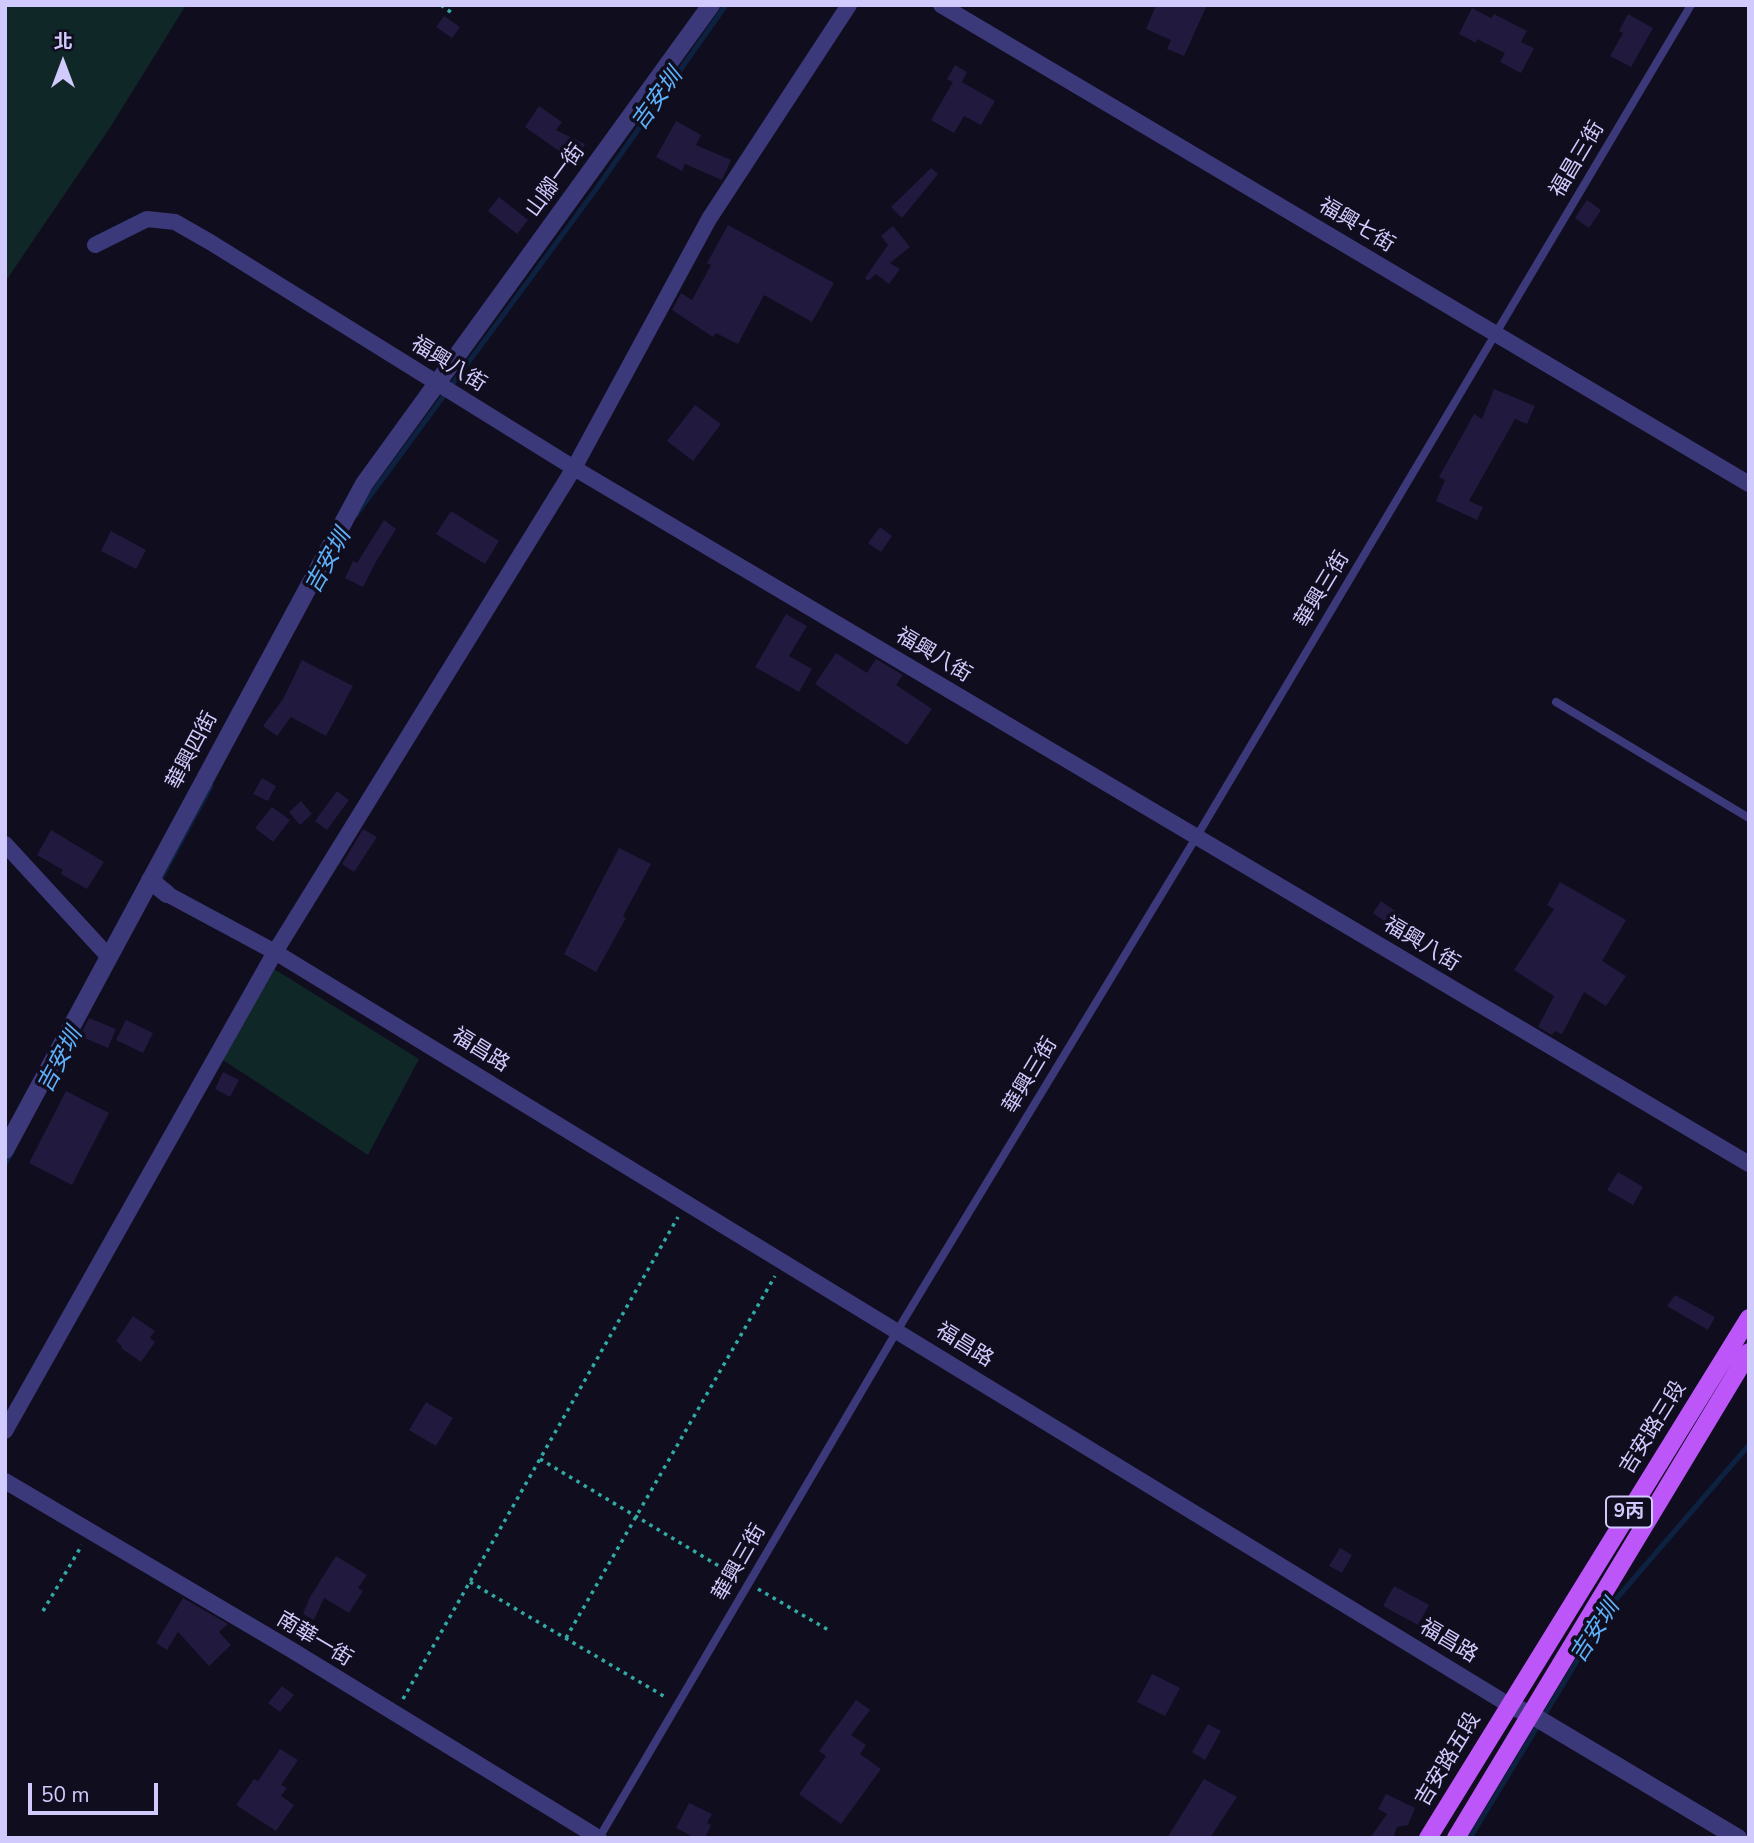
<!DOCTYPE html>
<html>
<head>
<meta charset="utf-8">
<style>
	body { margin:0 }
	#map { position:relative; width:1754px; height:1843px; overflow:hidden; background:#100d1e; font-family:"Nunito Sans","Noto Sans TC",sans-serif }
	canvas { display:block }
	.frame { position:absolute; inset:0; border:7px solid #d1cbfd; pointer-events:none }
	.north { position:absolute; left:28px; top:28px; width:70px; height:70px; -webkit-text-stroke:5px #100d1e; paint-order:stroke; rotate:0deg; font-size:19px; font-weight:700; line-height:28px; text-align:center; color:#d1cbfd }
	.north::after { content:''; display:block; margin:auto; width:24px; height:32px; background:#d1cbfd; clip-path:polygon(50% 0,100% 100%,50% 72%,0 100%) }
	.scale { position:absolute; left:28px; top:1783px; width:130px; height:32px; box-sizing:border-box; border:4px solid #d1cbfd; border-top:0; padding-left:9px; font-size:21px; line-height:24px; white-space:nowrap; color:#d1cbfd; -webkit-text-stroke:5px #100d1e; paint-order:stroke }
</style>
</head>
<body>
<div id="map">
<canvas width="1754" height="1843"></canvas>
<div class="frame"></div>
<div class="north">北</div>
<div class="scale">50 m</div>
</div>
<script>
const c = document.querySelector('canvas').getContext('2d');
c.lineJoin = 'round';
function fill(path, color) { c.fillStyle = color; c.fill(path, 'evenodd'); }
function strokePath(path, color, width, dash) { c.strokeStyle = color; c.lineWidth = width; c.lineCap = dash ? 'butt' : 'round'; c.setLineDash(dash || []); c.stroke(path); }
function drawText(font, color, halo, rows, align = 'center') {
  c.font = font + ' "Nunito Sans","Noto Sans TC",sans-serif'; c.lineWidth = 7; c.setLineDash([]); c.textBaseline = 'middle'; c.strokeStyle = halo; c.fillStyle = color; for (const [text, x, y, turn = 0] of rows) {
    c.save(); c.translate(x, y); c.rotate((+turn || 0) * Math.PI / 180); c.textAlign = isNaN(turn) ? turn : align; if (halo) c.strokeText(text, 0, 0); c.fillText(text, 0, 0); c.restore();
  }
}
fill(new Path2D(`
	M5 5H186L111 126 5 282Z
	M274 969 419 1059 368 1155 223 1060Z`), '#102727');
strokePath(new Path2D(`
	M356 515 599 185 726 5
	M159 882 211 786
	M5 1164 12 1152
	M1470 1838 1611 1605 1749 1445`), '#0d2141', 5);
fill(new Path2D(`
	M1156 5H1207L1184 56 1167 49 1171 40 1146 29Z
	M1472 8 1491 18 1494 14 1527 31 1521 42 1534 48 1521 73 1500 62 1505 53 1477 39 1476 43 1459 34Z
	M1628 14 1653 28 1631 67 1610 56 1623 33 1619 31Z
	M444 16 460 27 452 38 436 27Z
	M955 65 967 72 962 82 995 101 981 125 964 116 954 133 931 120 953 82 947 79Z
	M539 106 562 122 556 130 585 144 577 161 559 151 525 127Z
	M676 121 701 135 696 145 731 160 722 180 685 164 682 171 656 157Z
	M931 168 938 174 902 218 891 207Z
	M499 197 528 220 517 234 488 211Z
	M1587 200 1601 210 1589 228 1575 218Z
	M728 225 834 283 812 322 764 295 738 344 716 333 713 337 672 310 681 293 692 300 711 265 707 263Z
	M893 226 910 247 890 263 900 269 889 284 876 274 868 281 865 278 888 245 881 236Z
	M1494 389 1535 406 1527 424 1515 419 1469 501 1483 507 1477 520 1436 501 1445 480 1439 477 1474 414 1482 419Z
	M695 405 721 424 693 461 667 441Z
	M451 511 499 541 485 564 436 534Z
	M384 520 396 529 377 560 363 587 345 578 353 561 357 563Z
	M880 527 892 536 881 552 868 543Z
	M111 531 146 550 136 569 101 551Z
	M786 614 807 626 789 656 812 669 799 692 755 667Z
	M836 653 867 673 876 659 903 675 896 685 932 709 907 745 815 684Z
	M302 660 353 686 326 736 291 717 277 736 263 726 283 699Z
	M262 778 276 786 268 801 253 794Z
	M337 791 349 800 327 830 315 821Z
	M301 801 312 814 300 825 289 812Z
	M272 807 290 820 273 842 255 828Z
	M363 829 377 837 354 872 342 864Z
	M51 830 104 862 87 889 61 874 63 870 37 855Z
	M619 848 651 864 623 916 626 918 596 972 564 954Z
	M1560 882 1626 920 1602 961 1626 976 1606 1006 1584 992 1562 1034 1555 1031 1552 1035 1538 1027 1554 996 1514 970 1554 909 1547 905Z
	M1381 901 1404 917 1395 929 1373 913Z
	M89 1018 116 1029 108 1048 80 1036Z
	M126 1020 153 1033 143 1053 116 1040Z
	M223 1072 239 1080 230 1097 215 1089Z
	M66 1091 109 1113 72 1185 29 1163Z
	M1618 1172 1643 1187 1633 1205 1607 1190Z
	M1675 1295 1715 1317 1708 1330 1667 1306Z
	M133 1316 155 1331 150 1338 155 1342 141 1362 121 1348 122 1346 116 1341Z
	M426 1402 453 1418 436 1446 409 1430Z
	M1340 1548 1352 1555 1342 1573 1329 1566Z
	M336 1556 367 1575 358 1588 363 1591 349 1613 324 1598 314 1620 303 1614 310 1597Z
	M1394 1586 1429 1605 1418 1625 1383 1606Z
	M183 1598 228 1624 219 1632 231 1645 209 1666 178 1632 167 1650 156 1643Z
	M1152 1674 1180 1688 1165 1716 1137 1702Z
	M282 1686 294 1695 280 1712 268 1703Z
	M856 1700 870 1710 851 1735 866 1745 860 1754 881 1769 841 1824 799 1794 826 1756 819 1751Z
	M1208 1724 1221 1731 1205 1760 1192 1752Z
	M280 1749 298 1760 281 1785 287 1788 281 1796 294 1805 276 1831 236 1805 254 1779 258 1781Z
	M1204 1779 1237 1797 1210 1838H1167Z
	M1386 1794 1415 1808 1408 1825 1397 1827 1393 1838H1370L1387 1814 1378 1809Z
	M689 1803 712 1814 707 1823 711 1825 705 1838H695L676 1828Z`), '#21193e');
strokePath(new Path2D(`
	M441 5 452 13
	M540 1459 739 1578
	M470 1582 667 1698
	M758 1589 830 1631
	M43 1611 82 1545
	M566 1638 775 1276
	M403 1699 678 1217`), '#31aba4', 3.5, [3.5, 5]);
strokePath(new Path2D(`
	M1556 702 1749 818
	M599 1838 897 1331 1197 836 1691 5`), '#3c397b', 8);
strokePath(new Path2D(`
	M941 5 1749 484
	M95 245 147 219 175 222 210 242 574 468 1749 1164
	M5 844 109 957
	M167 894 275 952 1509 1705
	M5 1431 275 952 574 468 709 219 849 5
	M5 1481 290 1649 599 1838`), '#3c397b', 16);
strokePath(new Path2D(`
	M150 880 167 894
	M5 1150 364 484 711 5
	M1509 1705 1530 1714 1738 1838`), '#3c397b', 18);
strokePath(new Path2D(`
	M1428 1838 1749 1318
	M1456 1838 1749 1352`), '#bc56f9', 18);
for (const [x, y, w] of [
	[1629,1512,46]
]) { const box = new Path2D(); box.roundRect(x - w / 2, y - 15.5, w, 31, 5); c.fillStyle = '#100d1e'; c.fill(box); strokePath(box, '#d1cbfd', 2); }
drawText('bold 19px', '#d1cbfd', null, [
	["9丙",1629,1512]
]);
drawText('21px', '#d1cbfd', '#100d1e', [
	["福昌三街",1578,160,-59],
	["山腳一街",556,181,-54],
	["福興七街",1356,226,31],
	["福興八街",448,365,32],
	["華興三街",1323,590,-59],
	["福興八街",933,656,31],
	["華興四街",193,751,-62],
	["福興八街",1421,945,31],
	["福昌路",480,1051,32],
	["華興三街",1031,1076,-59],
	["福昌路",964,1346,32],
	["吉安路三段",1654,1428,-58],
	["華興三街",740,1563,-60],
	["南華一街",314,1640,31],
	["福昌路",1448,1642,31],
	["吉安路五段",1449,1760,-59]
]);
drawText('italic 23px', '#5db1f9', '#100d1e', [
	["吉安圳",658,100,-54],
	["吉安圳",329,562,-61],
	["吉安圳",61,1061,-62],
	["吉安圳",1596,1632,-57]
]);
</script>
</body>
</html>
